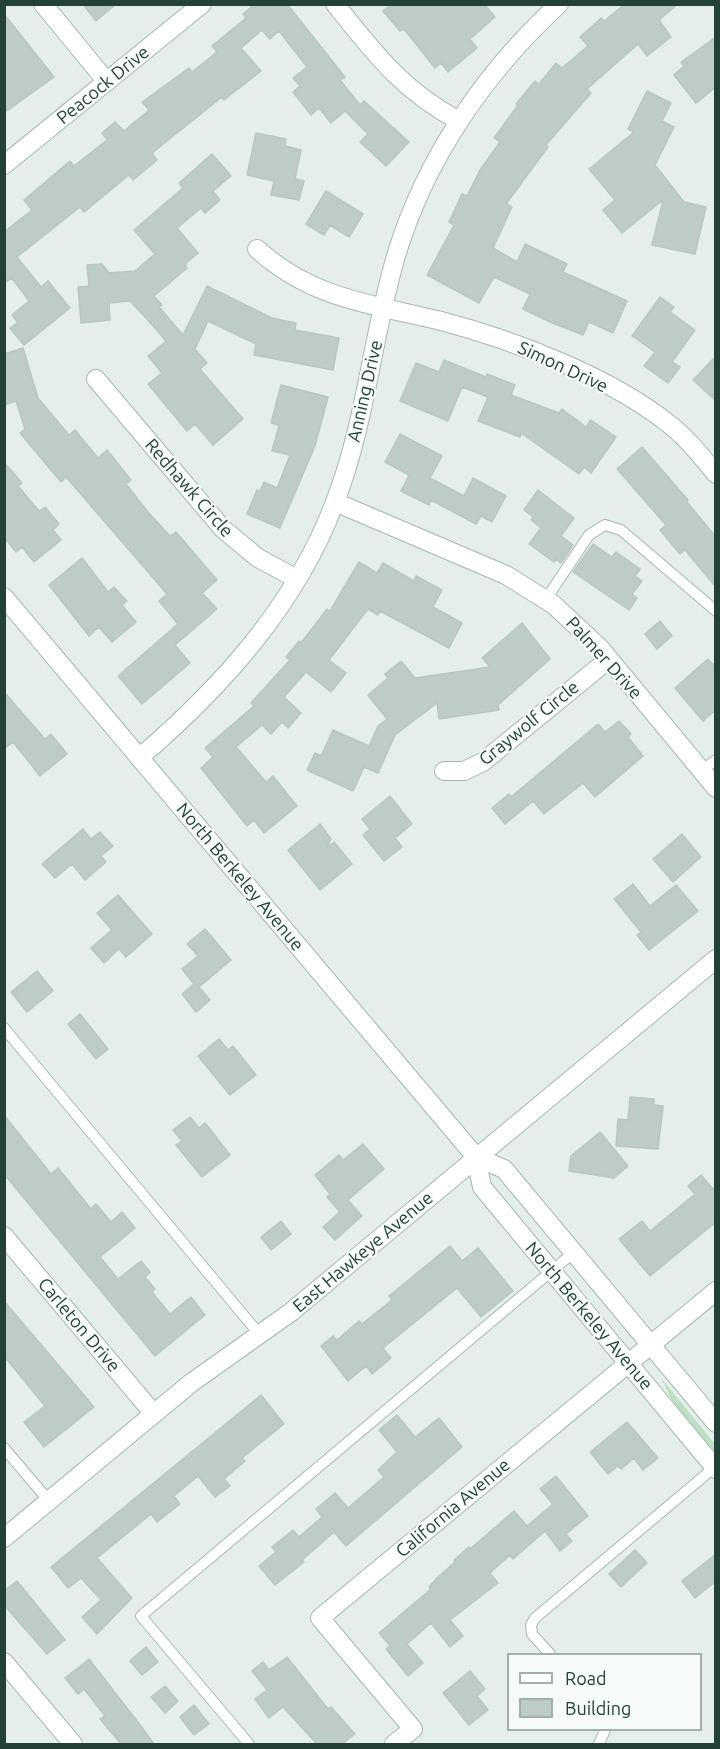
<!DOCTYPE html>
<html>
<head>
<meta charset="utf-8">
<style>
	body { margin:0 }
	#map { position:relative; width:720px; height:1749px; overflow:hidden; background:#e5eeea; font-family:Ubuntu,sans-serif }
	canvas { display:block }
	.frame { position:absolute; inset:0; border:6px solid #234138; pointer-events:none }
	.legend { position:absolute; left:507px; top:1653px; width:195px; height:78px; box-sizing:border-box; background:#f6faf8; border:2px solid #a2b0ab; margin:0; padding:8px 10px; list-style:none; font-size:18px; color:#234138 }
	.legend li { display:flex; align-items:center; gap:12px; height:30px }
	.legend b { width:30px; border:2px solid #a2b0ab }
</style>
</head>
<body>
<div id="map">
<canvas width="720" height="1749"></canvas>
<div class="frame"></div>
<ul class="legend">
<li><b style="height:8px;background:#fff"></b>Road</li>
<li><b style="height:16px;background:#bdccc5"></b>Building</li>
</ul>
</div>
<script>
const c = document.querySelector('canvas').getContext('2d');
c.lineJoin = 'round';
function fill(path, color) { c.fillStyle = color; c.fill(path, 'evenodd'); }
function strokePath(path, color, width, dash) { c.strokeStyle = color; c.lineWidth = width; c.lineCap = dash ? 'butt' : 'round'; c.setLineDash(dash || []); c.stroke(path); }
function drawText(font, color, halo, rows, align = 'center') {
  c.font = font + ' Ubuntu,sans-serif'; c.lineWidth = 4.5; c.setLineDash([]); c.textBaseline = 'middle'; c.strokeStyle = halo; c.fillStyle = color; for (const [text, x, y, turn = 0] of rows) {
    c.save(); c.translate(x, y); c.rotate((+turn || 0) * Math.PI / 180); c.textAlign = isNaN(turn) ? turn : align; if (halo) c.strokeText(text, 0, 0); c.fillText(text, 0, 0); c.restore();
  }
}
fill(new Path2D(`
	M661 1378 715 1444V1450L711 1449 675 1406Z`), '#bde0c5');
const building = new Path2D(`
	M83 4H116L96 21Z
	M255 4H287L345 77 340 80 360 105 364 101 409 142 386 166 360 142 368 134 345 111 331 123 319 108 311 115 293 92 300 86 293 78 307 67 279 31 270 39 262 30 241 48 261 71 224 100 222 97 152 153 157 160 133 180 129 175 84 212 80 207 17 257 41 287 48 281 70 308 24 345 10 328 18 323 12 315 29 301 12 278 4 283V232L32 210 24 200 70 161 74 166 107 140 102 133 115 122 124 131 149 110 142 102 189 68 192 72 217 52 212 46 246 18 243 14Z
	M391 4H484L495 17 470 39 477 48 448 72 441 63 435 68 404 29 400 31 383 11Z
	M625 4H678L659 20 671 37 647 56 638 44 587 89 591 93 546 145 548 147 506 204 512 207 493 248 517 262 525 244 567 264 563 272 627 301 613 333 589 322 583 335 550 322 523 309 530 294 494 277 479 303 427 275 454 225 449 222 462 194 467 196 480 170 500 142 494 138 518 105 516 104 535 81 539 84 556 63 562 68 588 46 580 37 601 18 604 21Z
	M4 14 54 77 4 113Z
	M716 37V87L696 103 674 75 684 66 681 62Z
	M647 91 671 103 662 121 674 127 655 165 684 202 706 207 695 254 652 245 663 200 622 233 603 210 615 200 589 169 634 132 628 129Z
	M256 133 286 139 285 146 301 150 295 179 304 181 299 200 271 195 274 181 247 175Z
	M212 154 231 176 213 191 220 200 205 213 201 208 177 228 198 253 185 264 187 268 154 296 162 305 159 307 183 335 207 286 272 318 296 323 295 330 339 338 333 370 254 355 256 344 208 321 195 349 207 363 200 369 243 419 213 445 195 424 187 431 148 384 162 373 148 356 166 341 146 318 130 301 109 303 110 320 81 323 78 287 89 286 87 265 102 264 109 273 135 271 155 254 134 230 183 188 179 183Z
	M326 191 363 214 349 237 330 225 324 235 306 224Z
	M660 297 674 307 670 312 695 330 672 362 680 367 668 383 644 366 655 352 632 336Z
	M23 348 38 398 69 435 75 430 98 458 107 450 131 480 126 484 148 512 170 536 176 532 217 580 202 593 217 609 175 645 190 663 142 704 118 676 178 624 159 601 167 594 66 477 61 482 20 433 25 429 16 401 4 405V354Z
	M716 356V401L693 380Z
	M444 360 486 377 487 374 515 385 511 395 559 413 562 409 586 427 591 420 616 437 591 473 584 467 579 474 521 433 520 437 478 421 488 397 462 387 448 421 400 401 416 363 439 372Z
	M281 385 328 397 315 446 280 528 247 514 257 490 260 491 264 482 277 488 290 455 272 451 279 425 271 423Z
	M400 434 442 456 430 478 464 496 473 478 506 496 492 522 481 516 476 524 431 500 429 505 401 491 409 475 385 462Z
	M642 447 688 500 687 502 716 537V587L685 550 680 554 660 530 666 525 617 469Z
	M4 462 22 483 18 486 39 511 45 507 59 524 53 530 61 540 34 562 22 547 16 552 4 537Z
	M538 490 574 518 561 536 573 545 561 563 556 559 554 562 529 544 541 528 531 520 533 517 524 510Z
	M593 544 612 557 616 552 640 569 635 576 642 581 632 594 637 598 629 610 573 572Z
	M82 558 108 592 114 587 127 601 122 605 136 622 112 642 99 627 89 636 49 585Z
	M359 562 377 573 383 563 414 581 416 576 442 590 433 607 462 623 449 648 380 611 378 615 368 609 329 660 346 673 331 692 306 672 284 697 301 713 288 728 282 722 271 734 262 725 236 747 266 782 273 776 297 806 264 833 254 820 247 826 201 768 213 757 205 748 254 706 251 703 290 660 286 657 299 641 301 643 327 609 330 611Z
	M660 621 672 636 657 649 645 634Z
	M522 623 550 659 498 705 499 710 439 719 437 703 395 735 378 773 364 767 353 791 307 770 315 753 321 756 333 730 369 746 378 726 387 719 368 695 388 678 385 674 401 661 415 678 490 667 482 658Z
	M708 659 716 668V710L703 721 675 688Z
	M4 692 45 739 51 734 67 754 40 776 13 742 4 749Z
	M619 721 631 734 628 737 643 756 595 797 583 783 544 814 533 801 505 824 492 808 509 794 511 797 598 724 605 732Z
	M390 796 412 824 395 838 402 847 384 861 363 835 370 829 362 819Z
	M320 824 331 839 327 847 334 842 352 864 320 890 288 850Z
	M83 829 91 839 100 832 113 846 101 856 106 862 85 880 72 864 55 878 42 864Z
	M682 834 701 857 673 882 653 859Z
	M633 884 650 906 676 885 698 911 649 950 637 935 641 932 614 899Z
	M118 895 152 934 126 957 119 949 104 963 91 948 112 930 97 913Z
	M205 929 231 960 199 987 210 1000 196 1012 182 994 194 984 182 969 198 956 187 944Z
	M37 971 53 991 27 1012 11 992Z
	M80 1014 108 1049 96 1059 68 1024Z
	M219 1039 228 1050 233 1046 256 1075 230 1095 198 1056Z
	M630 1097 654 1099V1105L663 1106 658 1149 616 1146 618 1119 628 1120Z
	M4 1115 51 1174 58 1168 91 1209 96 1204 111 1222 122 1212 135 1228 100 1257 118 1279 141 1261 150 1272 145 1277 155 1289 152 1292 170 1314 191 1297 205 1315 155 1356 4 1174Z
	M190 1117 199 1128 205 1123 230 1155 202 1177 176 1145 182 1141 173 1130Z
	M600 1132 628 1166 614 1178 569 1171 571 1156Z
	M363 1144 384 1169 348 1200 362 1216 335 1240 323 1227 340 1212 327 1197 330 1194 315 1175 339 1155 343 1160Z
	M701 1175 716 1192V1222L650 1276 619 1239 642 1221 650 1231 695 1194 688 1186Z
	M281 1221 291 1234 271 1250 261 1237Z
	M450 1246 462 1261 478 1248 513 1291 481 1317 457 1288 383 1348 391 1358 372 1374 366 1366 348 1381 321 1346 333 1336 337 1340 359 1321 362 1324 392 1300 389 1296Z
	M4 1301 94 1407 44 1447 24 1422 45 1406 4 1356Z
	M261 1395 284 1424 242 1458 245 1461 224 1479 230 1486 215 1497 198 1476 174 1496 180 1504 157 1522 151 1514 97 1558 132 1598 97 1634 82 1617 101 1600 81 1578 68 1588 51 1567Z
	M397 1415 415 1437 439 1418 462 1447 346 1546 334 1532 302 1560 304 1562 275 1585 259 1566 276 1552 272 1547 293 1530 299 1537 322 1517 316 1509 335 1493 348 1508 384 1477 378 1470 397 1452 379 1430Z
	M627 1422 658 1458 643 1470 634 1458 621 1469 618 1466 608 1474 590 1452Z
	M556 1476 588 1516 566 1534 572 1541 560 1551 545 1531 513 1559 510 1555 490 1573 498 1583 450 1620 463 1636 450 1647 431 1623 407 1644 423 1663 408 1676 386 1649 390 1646 379 1633 431 1589 429 1587 437 1578 455 1562 454 1560 469 1547 470 1549 514 1511 527 1526 553 1504 540 1489Z
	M635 1550 647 1563 621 1587 609 1574Z
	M716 1554V1581L695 1598 682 1581Z
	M17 1581 65 1640 47 1654 4 1605V1591Z
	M146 1647 158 1662 142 1675 130 1661Z
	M287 1657 328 1709 331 1707 355 1734 342 1744H317L283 1707 269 1718 255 1699 267 1690 252 1671 263 1662 269 1670Z
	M89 1659 144 1730 154 1744H121L100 1719 105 1716 84 1689 78 1694 65 1678Z
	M470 1671 485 1689 477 1696 488 1710 469 1725 443 1693Z
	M165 1686 178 1701 165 1713 151 1697Z
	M194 1705 209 1724 194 1735 180 1717Z`);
fill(building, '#bdccc5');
strokePath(building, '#b7c8c0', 1.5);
const service = new Path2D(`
	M546 599 589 535 605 525 621 530 716 611
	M701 771 716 760
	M4 1028 260 1335
	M4 1448 49 1501
	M550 1654 532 1634 531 1625 535 1618 716 1466
	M249 1744 141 1616 573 1253
	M599 1744 605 1730`);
const minor = new Path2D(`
	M43 4 107 82
	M335 4C375 54 402 90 459 121
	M4 165 202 4
	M257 249C312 299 372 304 441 321 514 340 610 377 669 424 687 438 701 456 716 474
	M96 379 223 529 258 558 297 579
	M335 502 506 575 554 605 600 648 716 788
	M139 758C222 687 296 605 335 502 366 422 372 337 396 256 425 159 485 72 559 4
	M444 771H464L483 762 609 659
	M4 1236 154 1414
	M4 1662 73 1744
	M394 1744 413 1729 320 1618 716 1291`);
const tertiary = new Path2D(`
	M4 597 476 1157 504 1169 716 1423
	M476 1157 482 1187 716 1469
	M4 1538 191 1383 291 1312 716 959`);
strokePath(service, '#a7b7b1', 12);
strokePath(minor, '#a7b7b1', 20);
strokePath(tertiary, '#a7b7b1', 20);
strokePath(service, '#fff', 10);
strokePath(minor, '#fff', 18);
strokePath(tertiary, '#fff', 18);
drawText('18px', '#234138', '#f6faf8', [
	["Peacock Drive",103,85,-39],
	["Simon Drive",563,367,25],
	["Anning Drive",365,391,-77],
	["Redhawk Circle",189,488,49],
	["Palmer Drive",604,658,48],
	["Graywolf Circle",529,723,-39],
	["North Berkeley Avenue",240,877,50],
	["East Hawkeye Avenue",363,1252,-40],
	["North Berkeley Avenue",589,1316,50],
	["Carleton Drive",79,1325,50],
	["California Avenue",453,1508,-40]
]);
</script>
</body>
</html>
